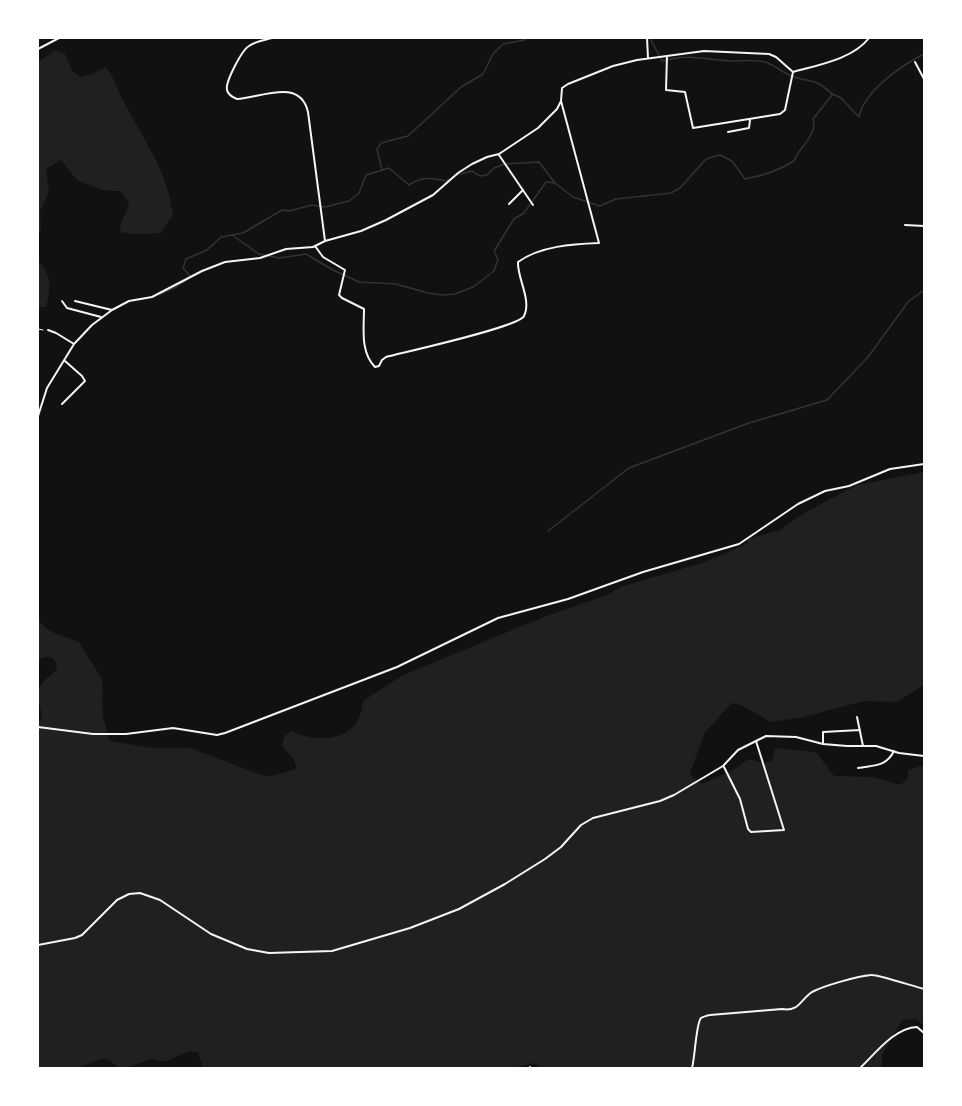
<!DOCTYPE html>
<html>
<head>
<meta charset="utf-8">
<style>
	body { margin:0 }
	#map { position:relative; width:962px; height:1106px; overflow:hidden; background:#111; font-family:"Public Sans",sans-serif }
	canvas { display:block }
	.frame { position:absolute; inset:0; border:39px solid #fff; pointer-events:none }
</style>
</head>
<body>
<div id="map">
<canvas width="962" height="1106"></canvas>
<div class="frame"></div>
</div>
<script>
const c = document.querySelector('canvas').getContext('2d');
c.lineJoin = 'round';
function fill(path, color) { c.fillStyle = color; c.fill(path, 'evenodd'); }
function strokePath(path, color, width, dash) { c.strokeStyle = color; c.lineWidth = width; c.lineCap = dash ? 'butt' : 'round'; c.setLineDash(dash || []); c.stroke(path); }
fill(new Path2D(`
	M56 50 65 54 73 72 81 77 90 75 106 67C115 78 118 92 125 104 144 140 168 173 173 214L161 233 133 234 120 232 121 223 129 206 126 198 120 191 102 190 77 180 61 160 46 169 49 192 40 211 41 228 38 235V62Z
	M38 260C52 276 51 288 46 307H38Z
	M924 472V685L897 702 864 701 804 717 771 722 741 705 732 703 705 732 690 773 692 777 702 784 733 770 749 759 764 763 772 761 775 748 816 752 834 776 873 777 900 785 908 779V770L924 765V1026L916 1019 902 1020 882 1055V1068H539L535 1063 511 1068H203L198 1052C185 1049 176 1059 165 1061 160 1063 157 1058 151 1059 140 1062 131 1068 118 1068 102 1049 93 1066 76 1068 64 1070 50 1068 38 1068V723L42 717C41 705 34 693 43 682 48 676 54 675 57 667 55 655 47 655 38 660V620C44 626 50 632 59 635 66 638 72 638 79 642L102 679 103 717 110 741 151 748H190L261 775 271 776 297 769 294 760 282 746 284 737 291 731C297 733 303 736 309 737 337 742 361 732 363 701L403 675 544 617 607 595 623 586 702 563 747 544 748 539 780 530 804 513 857 485Z`), '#202020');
strokePath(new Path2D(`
	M650 38 662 61C691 53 705 60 732 61 743 61 754 59 765 62 775 65 784 74 794 77 814 83 815 78 832 94
	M382 170 377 149 381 143 408 136 461 87 483 74 493 54 503 44 525 40 527 38
	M456 175 472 171 480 176 487 175 494 168 505 164 539 162 555 183 573 197 600 206 616 199 671 193 680 188 706 159 720 155 732 161 745 179C762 176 778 171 794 161 799 147 818 135 813 119L833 94 841 98 859 117C864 91 902 65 924 54
	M232 235 259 254 279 258 306 254 333 270 359 282 396 284 428 293 442 295 455 294 473 287 494 271 498 259 494 251 514 219 524 213 546 182 555 183
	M191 277 183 268 186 259 207 250 221 237 243 233 282 210 289 211 312 205 325 207 349 201 359 193 366 175 389 168 409 185C422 176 431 178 447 181L449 179
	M160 294 176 287 188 279
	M548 531 629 468 749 423 827 400 868 357 908 302 924 290`), '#333', 1.5);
strokePath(new Path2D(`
	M38 329 43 330`), '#f5f5f5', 1);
strokePath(new Path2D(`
	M272 38C265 40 255 41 249 46 242 50 225 82 227 90 228 95 232 97 237 99 260 98 300 77 308 112L325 241
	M647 38 648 58
	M38 49 59 38
	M667 56 666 90 685 92 693 128 780 114 785 110 793 72
	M915 62 924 79
	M728 132 749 128 750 120
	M499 155 533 205
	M509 204 523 190
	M905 225 924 226
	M315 246 323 257 345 270 339 295 342 298 364 309C364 328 360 352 375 367L379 366 382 360 386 357C405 352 519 327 524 316 532 300 517 278 518 262 540 246 573 244 599 243L561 101
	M62 301 67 308 101 317
	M75 301 112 310
	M48 330 56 333 74 344
	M62 404 85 381 82 376 65 361
	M38 416 47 388 74 344 92 325 112 310 129 301 152 297 202 271 225 262 260 258 286 249 313 247 325 241 361 231 386 220 433 195 458 173 472 164 487 157 499 154 538 128 557 109 561 101 562 88 568 84 613 66 637 60 704 51 769 54 776 57 793 72C818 65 853 59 869 38
	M857 717 863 746
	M38 727 93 734H126L173 728 217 735 225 733 397 667 498 618 568 599 643 572 739 544 798 504 825 491 849 486 890 469 924 464
	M823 744V732L860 730
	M724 767 740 799 748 829 751 832 784 830 756 741
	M858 768C874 765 886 767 894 751
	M530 1067 531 1068
	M692 1068C695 1058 696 1023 701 1018 702 1017 709 1015 710 1015L782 1009C799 1012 800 1000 812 992 823 986 858 976 871 975 877 974 915 987 924 989
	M860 1068C875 1054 894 1028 917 1027L924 1033`), '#f5f5f5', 2);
strokePath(new Path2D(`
	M38 945 75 938 82 935 117 900 129 894 140 893 160 900 211 934 247 949 269 953 332 951 410 928 459 909 505 884 545 859 561 847 581 825 593 818 660 801 674 795 723 766 738 750 766 736 796 737 823 744 847 746H876L899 753 924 756`), '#f5f5f5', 2);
</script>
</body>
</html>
